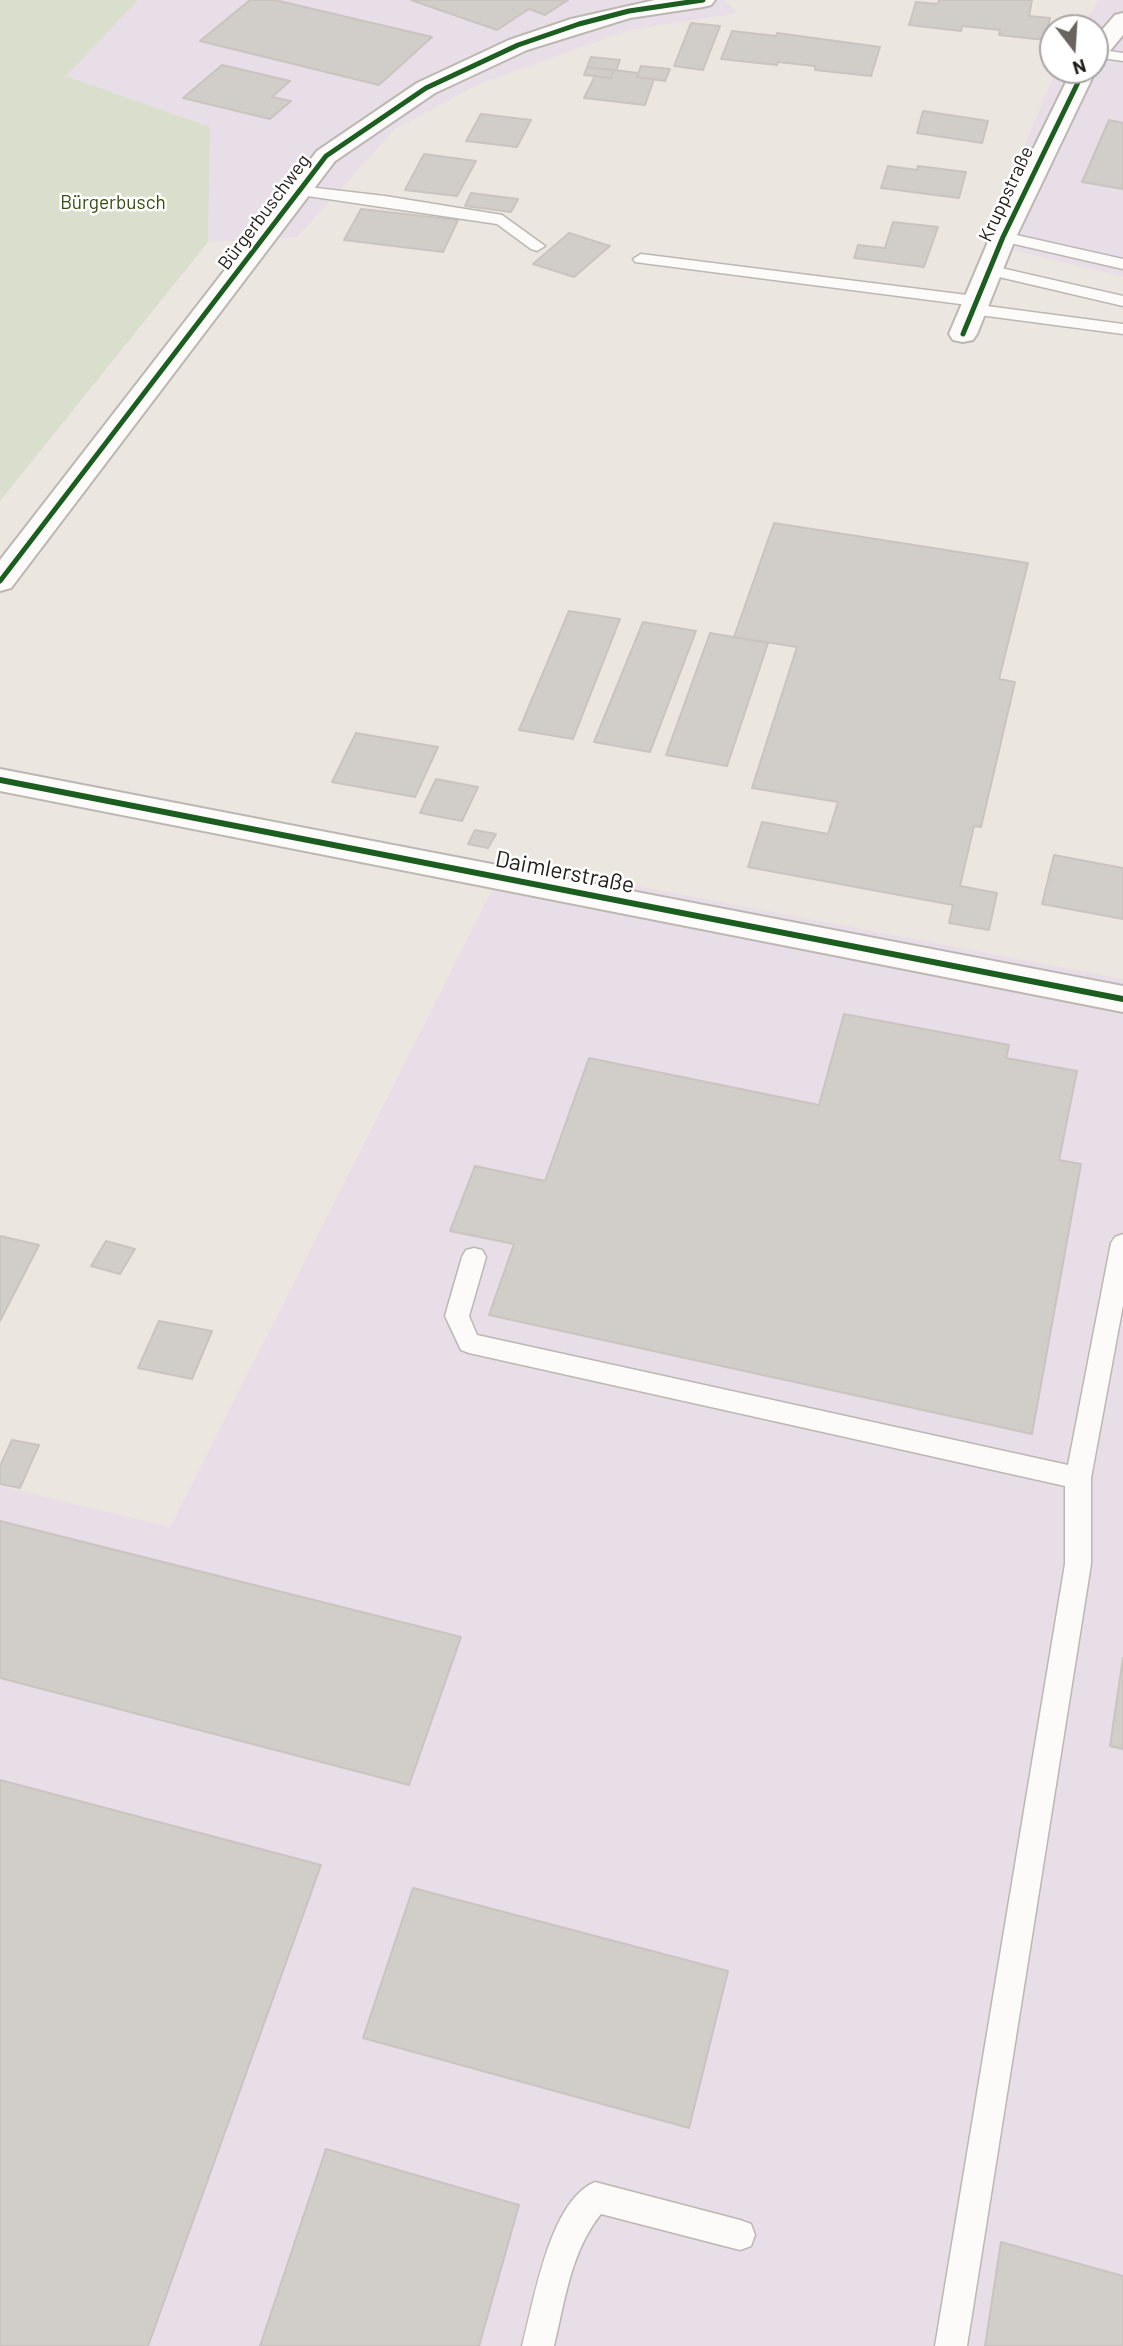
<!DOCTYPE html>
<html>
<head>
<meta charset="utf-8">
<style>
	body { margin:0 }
	#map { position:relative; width:1123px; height:2346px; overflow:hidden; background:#ece6e0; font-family:Barlow,sans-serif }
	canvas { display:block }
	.north { position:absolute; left:1039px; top:14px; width:70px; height:70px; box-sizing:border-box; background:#fff; border:2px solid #a7a5a4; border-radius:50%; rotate:163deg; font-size:19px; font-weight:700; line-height:28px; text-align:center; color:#221e1b }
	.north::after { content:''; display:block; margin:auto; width:24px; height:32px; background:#696460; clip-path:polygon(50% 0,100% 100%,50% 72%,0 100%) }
</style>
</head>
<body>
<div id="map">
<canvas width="1123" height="2346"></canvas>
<div class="north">N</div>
</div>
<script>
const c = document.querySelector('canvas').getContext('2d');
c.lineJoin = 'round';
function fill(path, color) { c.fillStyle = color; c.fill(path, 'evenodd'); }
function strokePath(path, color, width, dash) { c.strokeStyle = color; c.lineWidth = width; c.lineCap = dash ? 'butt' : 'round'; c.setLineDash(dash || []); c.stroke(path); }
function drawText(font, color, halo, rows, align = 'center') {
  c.font = font + ' Barlow,sans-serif'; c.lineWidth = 5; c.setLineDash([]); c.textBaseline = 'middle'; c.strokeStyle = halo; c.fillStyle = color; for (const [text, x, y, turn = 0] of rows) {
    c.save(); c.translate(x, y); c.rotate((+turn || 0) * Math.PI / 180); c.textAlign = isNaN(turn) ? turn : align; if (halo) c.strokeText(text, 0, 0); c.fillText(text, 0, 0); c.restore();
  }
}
fill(new Path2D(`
	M138 0H724L738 13 629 30 479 84 395 129 297 237 208 242 210 127 66 76Z
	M1099 0H1123V277L1030 254 983 246 1056 70H1095V28H1081Z
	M507 861 1123 979V2346H0V1486L170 1527Z`), '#e8dee7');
fill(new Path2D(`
	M0 0H138L66 76 210 127 208 242 0 501Z`), '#d9dfcc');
const building = new Path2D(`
	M250 0H275L432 37 379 85 200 41Z
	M411 0H568L545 15 529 9 497 30Z
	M939 0H1032L1029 16 1050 18 1045 40 999 35 1000 30 962 26 961 31 909 25 916 2 938 4Z
	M691 23 720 26 703 70 674 66Z
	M732 31 776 36 777 33 880 47 871 76 815 70V66L778 62 777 65 721 59Z
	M591 57 620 60 616 71 587 67Z
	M222 65 290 81 272 97 291 101 270 119 183 98Z
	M641 66 670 69 665 81 637 77Z
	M587 67 614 70 611 78 584 75Z
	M614 70 638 73 637 77 654 79 645 105 584 98 595 76 611 78Z
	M923 111 988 121 982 143 917 133Z
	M481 114 531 120 517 147 466 141Z
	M1109 120 1123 123V189L1082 182Z
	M424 154 476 161 457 196 405 190Z
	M888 166 917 170 918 166 966 172 959 198 881 188Z
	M471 193 518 199 511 212 465 206Z
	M361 209 458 220 443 252 344 240Z
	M893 222 938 227 924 267 854 258 858 245 885 248Z
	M569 233 610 246 574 277 533 264Z
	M774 523 1028 563 999 679 1015 682 981 827 974 826 960 886 997 893 989 930 949 923 953 905 748 867 762 822 828 834 838 802 752 788 797 647 734 637Z
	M569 611 620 619 573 739 519 730Z
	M643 622 696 631 650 752 594 742Z
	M710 633 768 643 727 766 666 755Z
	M356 733 438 747 415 797 332 782Z
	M436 779 478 787 462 821 420 813Z
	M475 830 496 834 488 848 468 844Z
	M1054 855 1123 868V919L1042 904Z
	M844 1014 1009 1045 1006 1058 1077 1071 1059 1160 1081 1164 1032 1434 489 1315 514 1244 450 1231 475 1166 545 1181 589 1058 819 1105Z
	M0 1236 39 1245 0 1321Z
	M106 1241 135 1249 120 1274 91 1266Z
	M159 1321 212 1331 192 1379 138 1368Z
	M12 1440 39 1445 20 1488 0 1484V1466Z
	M0 1521 461 1637 409 1785 0 1678Z
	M1123 1658V1749L1110 1746Z
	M0 1780 321 1865 148 2346H0Z
	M413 1888 728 1971 689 2128 363 2038Z
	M326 2149 519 2205 479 2346H260Z
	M1001 2242 1123 2276V2346H985Z`);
fill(building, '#d1cdc8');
strokePath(building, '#c9c4c0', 2);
const lane = new Path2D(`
	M1096 49 1123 53V61L1095 57Z
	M299 186 385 196 502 215 545 246 537 251 531 249 497 224 294 194 291 191Z
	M1003 232 1123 259V269L997 240 995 237 997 234Z
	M641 254 975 296 983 301 979 305 1123 324V334L972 314 964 309 968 305 635 262 633 259Z
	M988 265 1123 296V306L982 273 980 270Z
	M1123 1234V1305L1091 1478V1564L967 2346H935L1065 1564V1486L469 1353 461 1350 445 1316 462 1257 466 1250 474 1248 482 1250 486 1257 469 1316 477 1335 1068 1465 1111 1243 1115 1237Z
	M595 2182 740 2220 751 2224 755 2235 751 2246 740 2250 601 2214C571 2251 565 2300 554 2346H522C534 2302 549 2201 595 2182Z`);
const street = new Path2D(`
	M655 0H715L711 5 703 7 630 18 527 50 435 93 335 161 11 588 0 591V560L317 151 417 83 509 40 571 19Z
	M1123 13V35L1104 58 1095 60V38L1115 15Z
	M1095 68 1096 70 1016 237 977 334 973 340 963 342 953 340 949 334 990 237 1072 70Z
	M0 769 1123 986V1012L0 791Z`);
strokePath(lane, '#bcb7b2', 3);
strokePath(street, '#bcb7b2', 4);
fill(lane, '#fcfbfa');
fill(street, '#fcfbfa');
strokePath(new Path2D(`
	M963 334 1003 237 1084 70
	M0 581 326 156 426 88 518 45 579 24 629 11 703 0`), '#1b5e20', 5);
strokePath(new Path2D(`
	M0 780 1123 999`), '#1b5e20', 6);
drawText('19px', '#221e1b', '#fff', [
	["Kruppstraße",1006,194,-65],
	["Bürgerbuschweg",264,212,-53]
]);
drawText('19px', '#354e0f', '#fff', [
	["Bürgerbusch",113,203]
]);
drawText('23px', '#221e1b', '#fff', [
	["Daimlerstraße",565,872,11]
]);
</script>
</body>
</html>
